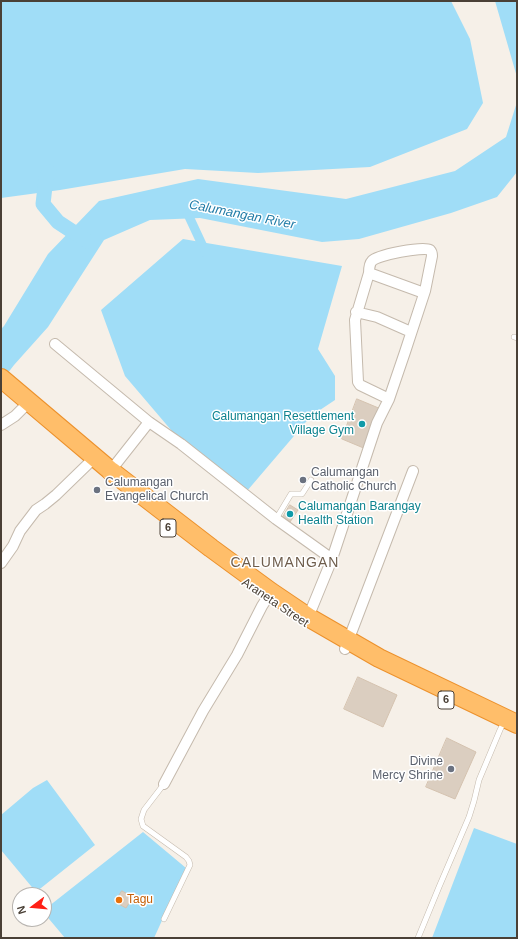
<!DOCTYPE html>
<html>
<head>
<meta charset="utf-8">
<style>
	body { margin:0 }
	#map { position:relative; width:518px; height:939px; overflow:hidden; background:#f6f0e8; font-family:Arial,sans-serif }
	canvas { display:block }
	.frame { position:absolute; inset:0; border:2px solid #4a4036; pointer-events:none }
	.north { position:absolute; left:12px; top:887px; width:40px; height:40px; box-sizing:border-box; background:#fff; border:1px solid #b7b3af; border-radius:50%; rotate:254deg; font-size:11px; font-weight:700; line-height:16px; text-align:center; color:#4a4036 }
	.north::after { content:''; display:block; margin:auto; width:14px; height:18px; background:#ff2016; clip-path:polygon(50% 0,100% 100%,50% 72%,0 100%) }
</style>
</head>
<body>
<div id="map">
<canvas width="518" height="939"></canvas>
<div class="frame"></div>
<div class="north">N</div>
</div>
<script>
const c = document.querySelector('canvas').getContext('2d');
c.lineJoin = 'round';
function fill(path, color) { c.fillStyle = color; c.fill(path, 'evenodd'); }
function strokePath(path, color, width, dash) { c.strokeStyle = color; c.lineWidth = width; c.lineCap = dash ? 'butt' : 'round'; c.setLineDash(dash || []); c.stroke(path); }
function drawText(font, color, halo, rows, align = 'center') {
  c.font = font + ' Arial,sans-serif'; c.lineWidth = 3; c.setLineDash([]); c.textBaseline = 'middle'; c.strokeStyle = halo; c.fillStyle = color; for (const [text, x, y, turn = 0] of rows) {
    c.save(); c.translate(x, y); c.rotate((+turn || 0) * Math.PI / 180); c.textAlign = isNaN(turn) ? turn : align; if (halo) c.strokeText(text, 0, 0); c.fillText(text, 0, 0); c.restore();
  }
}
fill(new Path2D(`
	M1 1H451L470 39 483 103 467 129 370 167 258 173 185 169 60 190 1 198Z
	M495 1H517V77Z
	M517 102V172L497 197 451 213 359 239 322 242 200 218 150 220 104 240 48 327 14 365 1 382V329L4 326 48 254 99 201 198 179 346 199 455 171 506 137Z
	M183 239 342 266 318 349 335 376V400L311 416 247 491 177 437 125 376 101 310Z
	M47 780 95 845 36 892 1 850V815L33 788Z
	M474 828 517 844V938H432Z
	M143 832 186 868 154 938H65L44 913V910Z`), '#a0ddf7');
strokePath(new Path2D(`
	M185 208 206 253`), '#a0ddf7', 9);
strokePath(new Path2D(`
	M49 172 46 178 43 204 58 222 87 241`), '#a0ddf7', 15);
const building = new Path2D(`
	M357 399 381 409 366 449 342 439Z
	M290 505 298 510 290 522 283 517Z
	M358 677 397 695 383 727 344 709Z
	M447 738 476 752 455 799 426 787Z
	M122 891 133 897 126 908 115 902Z`);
fill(building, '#dbcec0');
strokePath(building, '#d4c2af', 1);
const lane = new Path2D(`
	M514 337 517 338
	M276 519 291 494H302L311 480
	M164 784 144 810 141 819 143 826 186 857 189 861 190 865 164 919
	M418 938 439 887 469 817 474 801 479 780 500 730 504 722`);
const street = new Path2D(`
	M369 273 355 320 358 382 360 385 389 399
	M356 312 377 317 411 332
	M55 344 149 422 181 444 276 519 332 559
	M1 425 15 416 23 408
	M108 474 149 422
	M1 563 13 546 20 531 36 510 45 504 56 495 89 463 95 457
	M307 620 332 559 377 423 389 399 405 352 425 291 432 256C432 253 432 252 430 250 423 246 377 255 372 261 370 263 369 269 369 273L424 293
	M345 649 413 471
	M164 784 203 711 237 655 262 606 271 592`);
const highway = new Path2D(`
	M1 378 111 471 211 548 271 592 308 617 379 658 517 724`);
strokePath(lane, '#c5baad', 6);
strokePath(street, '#c5baad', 12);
strokePath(highway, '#ec912c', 20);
strokePath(lane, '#fff', 5);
strokePath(street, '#fff', 10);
strokePath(highway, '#ffbe6a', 18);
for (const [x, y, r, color] of [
	[362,424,4,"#0f9aa8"],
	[303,480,4,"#6b7280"],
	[97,490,4,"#6b7280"],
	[290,514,4,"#0f9aa8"],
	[451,769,4,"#6b7280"],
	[119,900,4,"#e8710a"]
]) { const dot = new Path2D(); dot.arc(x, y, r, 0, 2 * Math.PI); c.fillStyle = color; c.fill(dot); strokePath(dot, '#fff', 1.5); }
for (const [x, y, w] of [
	[168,528,16],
	[446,700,16]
]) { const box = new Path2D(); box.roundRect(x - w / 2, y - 9, w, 18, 3); c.fillStyle = '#fff'; c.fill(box); strokePath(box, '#4a4036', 1); }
drawText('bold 11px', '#4a4036', null, [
	["6",168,528],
	["6",446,700]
]);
drawText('12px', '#0d838f', '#fff', [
	["Calumangan Resettlement",354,417],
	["Village Gym",354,431],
	["Calumangan Barangay",298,507,"left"],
	["Health Station",298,521,"left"]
], 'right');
drawText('12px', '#5b616d', '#fff', [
	["Calumangan",311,473],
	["Catholic Church",311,487],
	["Calumangan",105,483],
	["Evangelical Church",105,497],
	["Divine",443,762,"right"],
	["Mercy Shrine",443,776,"right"]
], 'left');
drawText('12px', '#4a4036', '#fff', [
	["Araneta Street",275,603,34]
]);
drawText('12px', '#c56008', '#fff', [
	["Tagu",127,900]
], 'left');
drawText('italic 13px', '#217ca7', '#fff', [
	["Calumangan River",242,215,11]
]);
c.letterSpacing = '1px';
drawText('14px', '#6e5d4c', '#fff', [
	["CALUMANGAN",285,563]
]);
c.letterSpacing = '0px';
</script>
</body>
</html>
